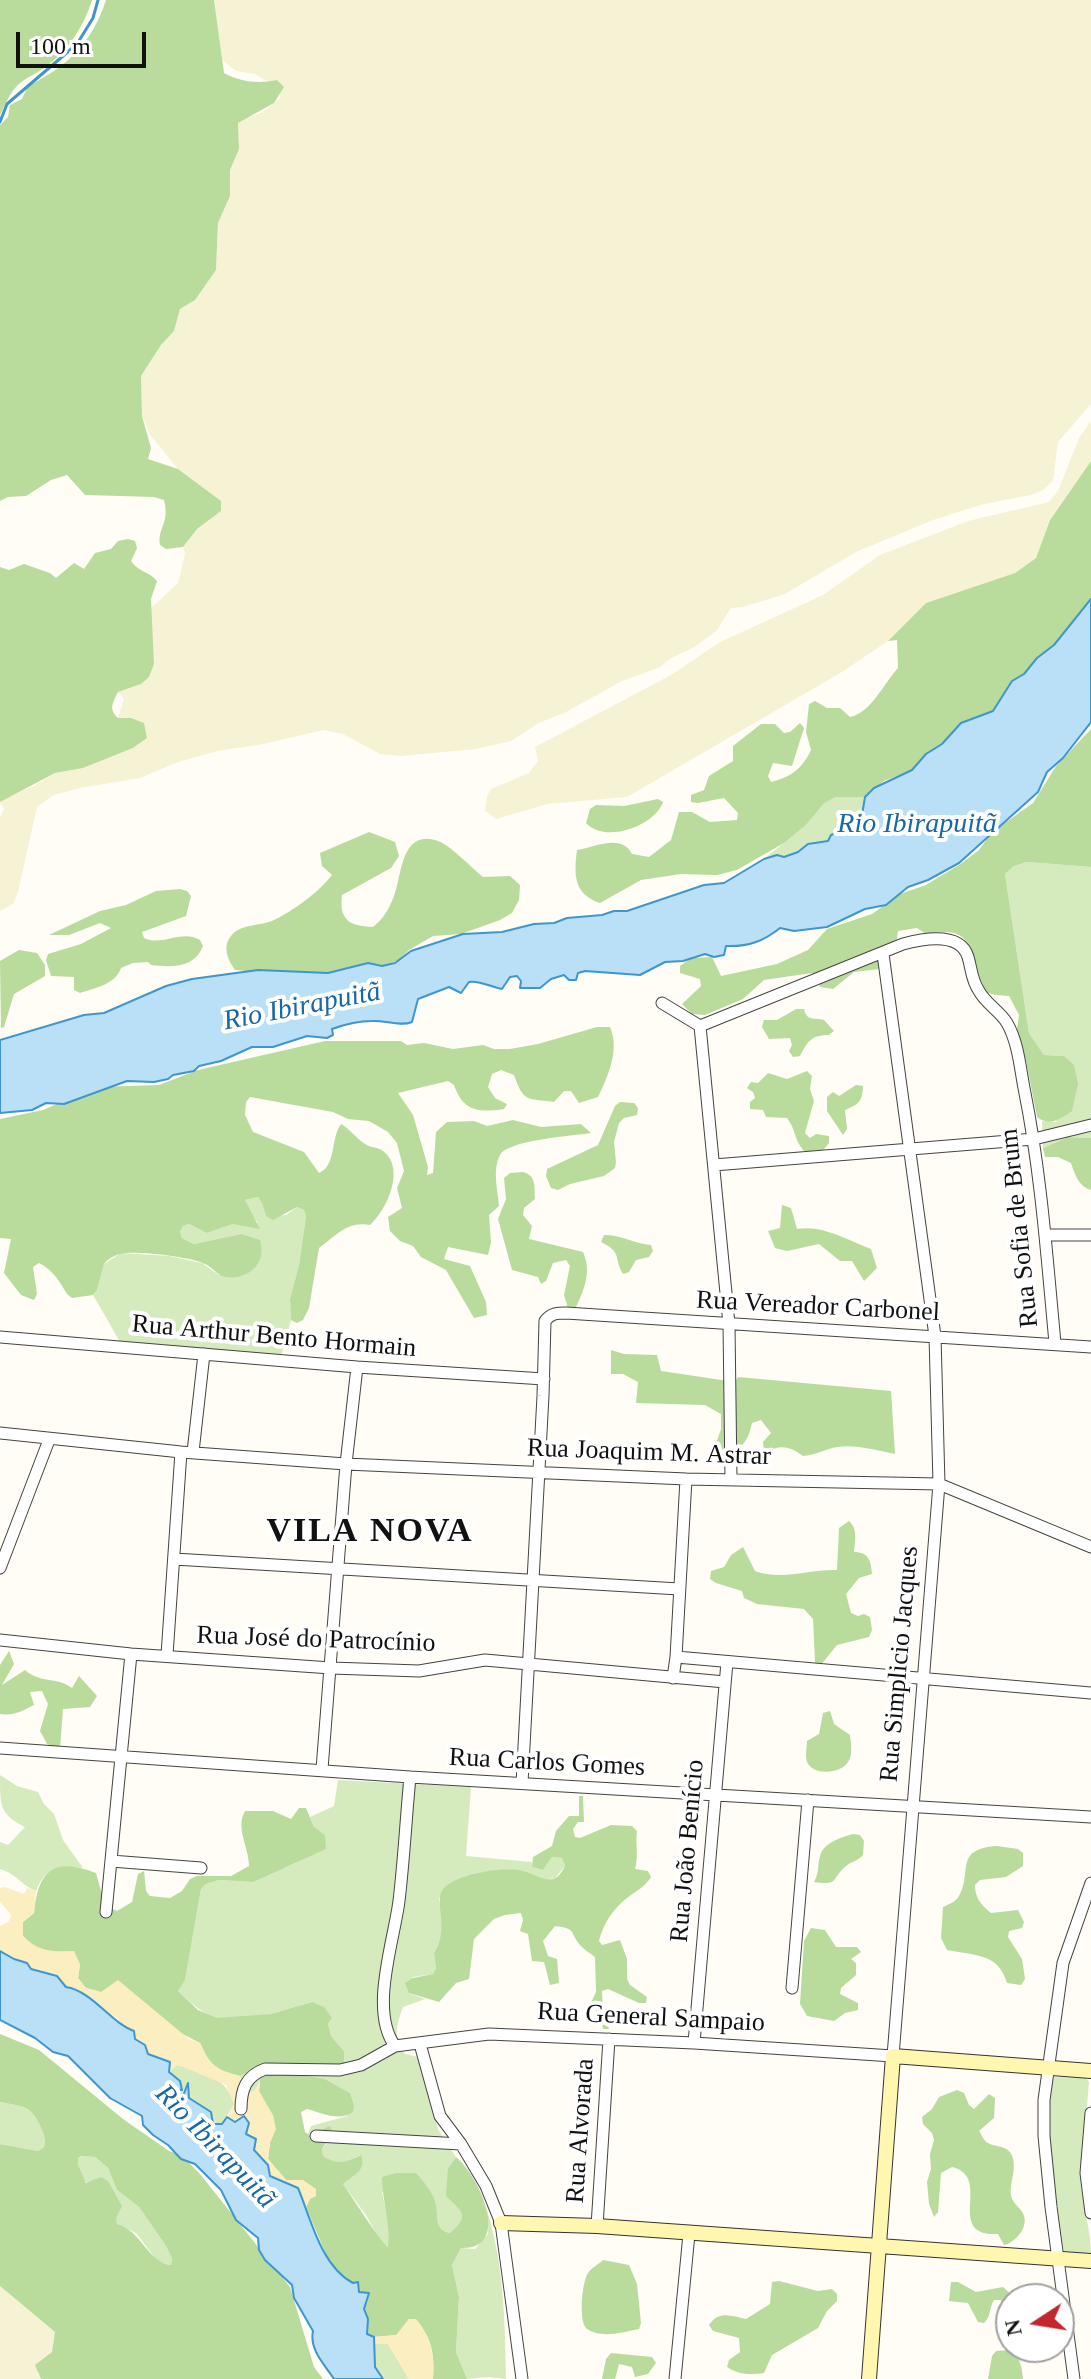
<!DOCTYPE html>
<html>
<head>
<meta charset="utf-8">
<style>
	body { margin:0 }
	#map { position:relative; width:1091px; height:2379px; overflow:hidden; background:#fffdf5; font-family:Georgia,serif }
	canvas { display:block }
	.north { position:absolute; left:995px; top:2283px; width:80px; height:80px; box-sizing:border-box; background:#fff; border:2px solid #a0a0a0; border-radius:50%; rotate:258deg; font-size:22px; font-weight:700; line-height:32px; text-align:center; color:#111 }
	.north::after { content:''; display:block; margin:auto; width:28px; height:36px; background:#c4262e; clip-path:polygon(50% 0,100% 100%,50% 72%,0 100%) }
	.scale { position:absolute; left:16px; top:32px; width:130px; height:36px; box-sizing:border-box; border:4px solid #111; border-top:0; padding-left:10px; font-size:24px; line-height:28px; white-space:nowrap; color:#111; -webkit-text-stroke:6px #fff; paint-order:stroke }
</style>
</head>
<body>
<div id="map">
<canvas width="1091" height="2379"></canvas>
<div class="north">N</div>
<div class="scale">100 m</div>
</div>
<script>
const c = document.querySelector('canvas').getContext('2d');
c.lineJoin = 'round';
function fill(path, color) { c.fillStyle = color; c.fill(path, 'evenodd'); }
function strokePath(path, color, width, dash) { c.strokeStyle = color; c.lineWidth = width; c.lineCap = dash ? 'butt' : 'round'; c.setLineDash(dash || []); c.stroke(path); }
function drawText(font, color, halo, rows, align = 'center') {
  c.font = font + ' Georgia,serif'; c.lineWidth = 8; c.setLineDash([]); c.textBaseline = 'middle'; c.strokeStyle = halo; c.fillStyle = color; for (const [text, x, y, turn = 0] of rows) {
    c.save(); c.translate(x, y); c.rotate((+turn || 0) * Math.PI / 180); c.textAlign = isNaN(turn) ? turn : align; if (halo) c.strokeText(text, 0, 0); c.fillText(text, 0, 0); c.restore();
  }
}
fill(new Path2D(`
	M214 0H1091V404L1058 442 1053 481 1043 490 1031 495 984 504 933 520 856 552 785 594 743 607 731 608 717 630 695 647 671 658 660 667 622 681 564 713 539 723 511 741 476 749 401 756 380 754 343 734 323 730 264 744 217 751 178 762 140 778 80 788 54 795 37 807 18 892 13 904 0 911V817L4 809 0 803 1 799 34 786 55 773 83 768 133 748 147 738 131 718H118L124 699 118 692 141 684 154 664 150 609 178 583 185 554 183 547 197 529 221 511 220 501 178 469 151 436 142 416 141 376 161 345 174 331 180 309 195 300 216 270 218 223 230 196V170L239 149 238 123 243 119 263 112 280 98 277 80 268 82 255 74 236 71 222 60Z
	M1091 421V461L1050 519 1036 558 1015 573 926 603 888 641 842 672 627 797 548 804 496 819 485 811 487 796 491 789 529 773 538 761 535 747 671 675 720 642 823 595 880 555 968 521 1049 502 1058 491 1079 438Z
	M0 2286 55 2332 52 2353 37 2374 41 2379H0Z`), '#f6f3d4');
fill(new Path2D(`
	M836 797H865C859 839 840 818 828 841L808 844 798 852 784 857 777 855 764 859 806 825 823 803Z
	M1027 862 1091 867V1138L1068 1137 1043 1148 1042 1121 1056 1122 1064 1056 1044 1055 1029 1033 1005 874 1014 866Z
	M258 1197 262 1202 266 1216 286 1215 297 1207 304 1210 306 1216 299 1265 290 1299 291 1320 282 1354 123 1347 93 1295 97 1290 104 1264 121 1253 169 1256 202 1263 219 1275 241 1234 194 1244 182 1238 180 1232 183 1226 189 1224 207 1233 233 1224 258 1223 249 1212 245 1200Z
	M0 1775 17 1786 38 1792 44 1804 54 1814 63 1840 83 1868C59 1867 46 1866 36 1891 22 1886 16 1873 0 1869V1842L8 1845 25 1827C0 1814 0 1808 0 1775Z
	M338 1780 471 1787 466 1856 532 1862V1867L543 1870 552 1857 562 1858 565 1866 555 1878 541 1880 522 1871 486 1872 439 1898C442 1920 447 1933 434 1953L436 1968 433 1974 413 1977 409 1993 425 1999 403 2007C396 2026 393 2037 405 2054L418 2057 438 2129 456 2157 448 2168 463 2217 461 2224 450 2233C435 2231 437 2214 435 2201L382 2192 389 2226V2247L382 2244 366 2215 343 2184 360 2155C344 2163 338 2166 323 2156L322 2149 331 2139 322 2136 316 2140 308 2134 311 2126 347 2116 350 2093 325 2079 265 2074 255 2090 247 2095 240 2076C271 2060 310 2062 344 2064V2051L331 2036 328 2023 311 2002C286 2010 239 2026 213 2017 199 2011 189 2001 178 1991L185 1979 201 1889 206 1884 219 1880 253 1882 265 1875 296 1863 314 1827 310 1817 334 1806Z
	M177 2065C202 2071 227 2077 234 2104L222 2124H213L211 2112 189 2098 187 2085 183 2096 175 2095 168 2088 169 2084H173L177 2090 169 2072Z
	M1054 2077 1086 2078 1089 2082C1086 2118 1082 2155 1083 2191 1084 2213 1091 2232 1091 2254L1063 2251 1050 2167V2081Z
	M0 2102C23 2107 31 2104 41 2128 44 2135 46 2139 44 2147L38 2151 0 2144Z
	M82 2156 95 2157 108 2168 117 2190 139 2207 166 2246 172 2259 171 2265 158 2262 136 2233 117 2224 101 2177 89 2183C80 2181 77 2166 78 2158Z
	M486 2207C504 2263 505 2321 506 2379L488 2377 467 2379 456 2352 459 2297 452 2265 461 2248 475 2249 488 2234Z
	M373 2344H388L409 2379H383L375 2367Z`), '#d5ebbd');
fill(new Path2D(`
	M0 0H92C84 26 69 49 47 66 37 74 25 77 16 87 9 95 5 105 0 115Z
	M106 0H214L224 73C241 82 258 84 277 80L284 87 274 103 238 123 239 149 230 170V196L218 223 216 270 195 300 180 309 174 331 161 345 141 376 142 416 151 448 148 459 178 469 221 501V511L197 529 183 547 166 549 160 545C157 528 170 524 164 500L154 497 85 495 67 475 51 480 26 496 8 497 0 501V125L8 117 10 105 22 99 28 86C68 66 92 43 106 0Z
	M1091 461V599L1054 645 1037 658 1024 674 1012 681 993 711 961 723 942 744 926 754 912 770 884 781 865 797H836L824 803 806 825 784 843 737 870 717 875 681 874 641 880 600 903C573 894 574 874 577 850 595 847 622 833 632 854L649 857 671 840 679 812H692L710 822 737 820 738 813 724 798 698 803 691 802V795L704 790 709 776 733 761V746L761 724H775L784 733 790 732 800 723 804 728 792 766 773 763 768 776 771 782C791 777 802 769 811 750L806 732 809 704 815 701 827 708H840L850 717C871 713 884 683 898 668L897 640 888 641 926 603 1015 573 1036 558 1050 520Z
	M128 539 135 541 137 548 131 561C138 572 149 571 157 581L151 599 154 664 149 677 141 684 118 692C113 702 108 709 118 718H131L144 723 147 738 133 748 83 768 55 773 0 802V567L9 570 24 564 50 573 56 578 74 563 84 569 95 553 111 549 118 541Z
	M1091 729V867L1027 862 1014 866 1005 874 1029 1033 1044 1055 1064 1056 1074 1065 1078 1084 1072 1111C1060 1119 1050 1127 1037 1117L1026 1061 1016 1036 1019 1015 1009 996C1001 995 990 996 984 990 959 969 990 922 926 934L917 928 898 931 895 952 882 956 879 969 854 972 833 989 820 987 818 980 812 977V973L764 980 743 999 705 1015 692 1014 682 1004 701 986 700 979 680 973V966L691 958 712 957 721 976 777 964 808 950 827 929 872 914 900 894 926 885 962 863 979 850 992 832 1033 803 1056 766Z
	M658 799 663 802C655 826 605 844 586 823L590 809 596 805 624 806Z
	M369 832 395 842 399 856 391 868 342 895C339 920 349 926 373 927 384 918 389 909 394 896 402 875 401 828 438 841 450 845 472 868 483 877L510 876 520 885 519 900 512 913 500 920 461 934 433 936 409 950 399 960 373 970 290 975 235 970C228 960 222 947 231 936 240 924 259 926 272 921 293 911 318 893 332 875L322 866 320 853Z
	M180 889 187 891 191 896 186 916 142 932 144 938C162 947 181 929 200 940L203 946C194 969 171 967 151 965L148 962 133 963 121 968C116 984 95 988 80 993L74 990V977L51 976 46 960 48 954 81 944 111 928 100 923 69 935H49L100 911 126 905 156 891Z
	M19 950 37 953 45 965V976L14 994 4 1027 1 1028 0 961Z
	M796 1009H804C807 1022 814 1017 824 1020L834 1031 829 1035C811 1035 808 1041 800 1056L793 1057 789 1051 792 1045 790 1038 769 1039 762 1027 764 1020H777Z
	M597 1027H610C620 1049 608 1077 598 1097L579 1103 571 1091H564L554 1102C526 1098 524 1103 514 1075L501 1070 492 1074 488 1087 495 1098 507 1104 504 1109C478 1113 463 1111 454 1085L448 1081 398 1093 413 1115 428 1167 427 1175 433 1173 436 1132 447 1122 474 1121 487 1126 513 1120 541 1127 581 1124 591 1133C572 1136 508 1140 500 1155 492 1169 498 1192 499 1206L489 1215 491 1242 488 1255 448 1247 444 1259 470 1266 486 1302 487 1315 474 1318 446 1270 421 1257 413 1246 400 1241 390 1231 388 1217 402 1208 397 1188 404 1171 397 1143 388 1132 369 1121 348 1119 333 1112 250 1097 246 1102 245 1115 253 1132 304 1152 319 1173C337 1165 330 1139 341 1124 351 1130 356 1138 365 1144 371 1148 378 1147 383 1151 406 1168 387 1210 370 1225 347 1221 337 1235 319 1248L309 1308 303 1320 297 1323 291 1320 290 1299 299 1265 306 1216 304 1210 297 1207 273 1220 266 1216 262 1203 258 1197 245 1200 260 1229 233 1224 207 1233 189 1224 183 1226 180 1232 182 1238 194 1244 241 1234 260 1240C267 1264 248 1280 226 1277 217 1276 213 1267 205 1264 191 1257 135 1250 120 1254 113 1256 108 1259 104 1264L97 1290 93 1295 72 1298 67 1294C60 1282 52 1269 39 1263L33 1267 37 1294 34 1300 21 1295 4 1273 11 1239 0 1238V1119L43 1110 96 1087 159 1085 198 1070 325 1041H401L407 1045 424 1043 453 1049 483 1045 494 1049H510L538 1044Z
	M807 1071 812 1076 810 1089 814 1101 805 1133 810 1138 816 1134 829 1136V1143L820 1154H807C793 1141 797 1131 787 1118L766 1117 763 1110 750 1109V1102L755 1098 753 1092 747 1088 751 1082 758 1083 768 1073 787 1079Z
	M856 1085 863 1086C862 1101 860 1104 845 1110L847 1129 843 1135 827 1111V1097L833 1092 839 1096Z
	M620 1102 634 1103 638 1108 637 1115 624 1118 619 1123 614 1142 616 1162 615 1168 604 1176 570 1184 558 1190 551 1188 546 1176 547 1169 598 1145 615 1106Z
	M1068 1137 1091 1138V1190C1079 1187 1075 1175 1071 1163L1058 1157H1045L1043 1148Z
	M523 1172C537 1176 534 1187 535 1199L524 1208 523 1215 532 1226 529 1239 583 1252C592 1272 584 1290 575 1309L568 1308 564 1295 570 1266 566 1260 553 1263 546 1281 541 1284 538 1277 512 1270 498 1219 506 1199 504 1178 510 1173Z
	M782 1205 791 1208 797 1229C824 1225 846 1240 871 1249L877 1268 864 1281 852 1261H840L819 1244 787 1251 775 1248 768 1231 780 1228Z
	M604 1235C620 1234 635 1244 651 1245L653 1251 649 1257 636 1260 629 1272 623 1274C613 1257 623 1253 601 1242Z
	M611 1350 624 1354 657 1355 661 1371 735 1382 738 1377 891 1391 895 1454C875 1450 848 1442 829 1449 820 1452 813 1455 803 1456 788 1445 781 1445 764 1452L763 1442 771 1433 761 1420 752 1423C748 1443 740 1449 724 1459L716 1444 721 1429V1414L705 1405 636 1403 638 1382 623 1374H611Z
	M849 1521C858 1529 855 1541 854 1552 869 1552 871 1561 872 1574L859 1578 846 1594 851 1613 858 1616 864 1614 870 1617 872 1630 869 1637 837 1645 820 1666 815 1662 813 1619 804 1609 757 1604 744 1598 742 1591 716 1583 710 1579 711 1571 724 1567 731 1555 743 1547 755 1571C781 1581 810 1569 837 1570L839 1528Z
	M9 1651 14 1664 2 1685 25 1670C41 1684 55 1676 72 1688L79 1676 97 1696 90 1707 63 1709 60 1749 47 1744 40 1731 48 1704 42 1691 30 1692 34 1705C23 1711 13 1716 0 1714V1665Z
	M830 1711 834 1724 850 1735C851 1744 853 1755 848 1762 841 1774 813 1776 807 1762 805 1756 807 1747 807 1741L819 1734 823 1713Z
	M579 1796H583L584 1822H578L573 1829 575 1837 580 1838 611 1825 632 1826 637 1831C635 1844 639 1855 635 1869L648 1871 651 1877C645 1887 635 1892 627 1898 613 1909 603 1924 599 1941L602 1945 620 1940 627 1959V1979L630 1985 647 1997 646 2003H639L608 1989 602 1991 603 2011 609 2029H603L601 2015 590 2005 596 1992 595 1957C590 1953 583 1949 579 1944 569 1930 576 1929 555 1926L543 1941 548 1956 557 1959 559 1983 550 1985 544 1962 532 1961 528 1934 520 1931 523 1920 521 1913 505 1915 494 1919 474 1939 469 1979 456 1983 439 2002 409 1993 405 1983 413 1978 433 1974 436 1968 434 1953C451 1927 432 1901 444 1888 457 1874 504 1866 523 1871 539 1875 554 1890 565 1866L562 1858 552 1857 543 1870 532 1867 533 1857 552 1846 556 1831 569 1816H579Z
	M299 1808H306L314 1827 325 1835 326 1849 253 1882 219 1880 206 1884 201 1889 185 1980 178 1991 198 2010 217 2018 271 2014 312 2002 324 2007 332 2018 328 2023 331 2036 344 2051V2065C310 2062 271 2060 240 2076L221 2071 209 2062 200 2043 101 1992 86 1988 78 1978 80 1964 33 1946 23 1936V1922L34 1913C38 1871 53 1856 96 1873L105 1905 117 1911 132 1902 138 1874 144 1871 146 1891 150 1896 170 1898 182 1891 190 1879 197 1876H231L249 1866C249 1847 235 1828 245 1811H273L291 1819Z
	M853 1834 860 1835 864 1841 863 1855C858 1861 852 1861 846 1866 831 1879 839 1886 814 1882 820 1871 817 1866 820 1856 823 1843 842 1837 853 1834Z
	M997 1846 1018 1849 1023 1853V1866L1006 1877 980 1880 975 1885C975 1898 981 1905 991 1913L1018 1910 1024 1922 1022 1928 1009 1931 1008 1937 1022 1959 1025 1979 1021 1985 1007 1983C998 1952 974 1956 947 1950L941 1938 943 1907C949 1904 956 1902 959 1896 973 1872 953 1849 997 1846Z
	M811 1928 825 1930 836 1947H857L861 1952 851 1959 856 1963V1975L841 1988 840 1994 858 2003V2010L845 2013 834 2021 807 2016 800 2004 804 1941Z
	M0 2034 39 2050 123 2119 169 2151 181 2155 200 2174 290 2287 314 2367 323 2379H41L35 2365 52 2352 55 2332 0 2286V2144L38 2151 44 2147C46 2139 44 2135 41 2128 31 2104 23 2107 0 2102ZM81 2156 95 2157 108 2168 117 2190 139 2207 166 2246 172 2259 171 2265C148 2263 142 2231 117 2224L116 2218 122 2206 108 2181 101 2177 86 2183 78 2165V2158Z
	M278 2071 325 2079 350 2093 354 2106 353 2112C339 2122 322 2113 307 2109L301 2112 305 2132 316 2140 322 2136 323 2129 330 2126 333 2133 322 2149 323 2156C339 2166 345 2162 361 2155 367 2172 352 2175 343 2184 351 2195 381 2243 388 2247 391 2224 382 2201 382 2177L396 2173H416C423 2181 431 2190 435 2201 439 2214 433 2230 450 2233 471 2215 462 2212 446 2196L448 2168 456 2157C479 2175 513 2250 461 2248L452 2265 459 2297 456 2352 467 2379H433C435 2356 432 2329 409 2319L397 2335 374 2337 367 2335 368 2319 364 2309 368 2300 353 2283 342 2277 330 2264 306 2207 310 2199 303 2181 286 2180 268 2159 270 2143 259 2091 260 2080 265 2074Z
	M957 2090 964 2093 969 2105 974 2109 989 2094 995 2098 994 2118 979 2131C982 2135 983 2139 986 2142 993 2147 1004 2145 1010 2152 1019 2165 1009 2183 1011 2195 1012 2204 1022 2208 1024 2216 1028 2228 1015 2243 1004 2245L998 2234C943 2237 994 2177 952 2167L941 2173 938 2212 934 2217 929 2204 927 2182 931 2169 930 2154 934 2140 932 2133 923 2124 922 2117 932 2109 939 2097Z
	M603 2260 629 2265 637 2284 641 2323 639 2329C623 2332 602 2339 587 2329 578 2322 582 2282 588 2273 591 2268 599 2264 603 2260Z
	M779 2281 818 2291 832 2289 837 2294V2301L827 2311 818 2328 772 2355 764 2373C752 2375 738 2375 727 2367L729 2360 740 2352 739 2338 713 2331 709 2325C719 2310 732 2316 746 2319L770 2304 772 2282Z
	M951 2282H958L976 2292 1003 2287 1013 2296 1011 2315 1005 2314 1001 2300H994C989 2308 991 2317 984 2323L978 2322 968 2303 949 2301Z
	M1010 2350C1020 2356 1022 2367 1023 2379H988L992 2356 996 2351Z
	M611 2353 652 2357 656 2363 648 2374 635 2377 632 2367 619 2364 615 2379H602L606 2359Z`), '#b9dc9c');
fill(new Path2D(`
	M5 1887 24 1894 27 1888 36 1891 34 1913 23 1922V1936C38 1952 53 1952 74 1951L80 1964 78 1978 86 1988 101 1992 118 1980 189 2039 200 2043C211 2066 215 2069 240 2076L247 2095 255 2090 260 2080 259 2091 273 2115 276 2129 270 2143 268 2159 286 2180H303L316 2189V2196L310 2199 306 2207 298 2187 270 2176C267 2160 252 2151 246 2136 244 2130 244 2122 244 2116L235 2122 227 2117 234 2104 226 2085 181 2066 177 2065 169 2072 148 2054 145 2045 135 2039 117 2018 103 2011 75 1989 66 1987C60 1974 45 1971 31 1969L27 1963 13 1959 0 1951V1926L9 1921 11 1915 0 1902V1888Z
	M409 2319H416C431 2336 435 2357 433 2379H409L388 2344H373L374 2337 396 2335Z`), '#fbeec1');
const water = new Path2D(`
	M1091 599V722L1063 758 1047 772 1038 792 959 863 928 880 908 887 886 905 865 909 827 927 794 931 780 928C764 941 748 947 726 946L724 955 714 957 705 954 683 961 665 962 640 975 585 971 578 973 576 980H569L564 975 551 979 540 988H520L521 981 517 976 510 977 502 989C491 987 479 980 469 982L461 993 449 987 418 999 412 1022C400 1027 385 1020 372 1021 359 1021 343 1025 332 1029L333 1035 327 1038 307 1036 273 1047H252L221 1061 199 1066 194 1071 173 1075 168 1079 154 1082 127 1081 64 1104 46 1103 32 1110 0 1113V1040L84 1015 104 1013 166 986 192 979 258 970 328 973 368 963 382 966 395 963 411 951 463 934 502 932 534 924 554 923 567 918 602 915 614 911H627L704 885 724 883 764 859 777 855 784 857 798 852 808 844 828 841 831 835 854 825 862 815 865 797 874 788 912 770 926 754 942 744 961 723 993 711 1012 681 1024 674 1037 658 1054 645Z
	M0 1951 14 1959 27 1963 31 1969 57 1976 66 1987C92 1991 111 2023 134 2031L135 2039 145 2045 148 2054 170 2062 169 2072 180 2081 182 2090H177L173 2084H169L171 2091 183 2096 188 2083 189 2098 211 2112 213 2124H222L227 2117 235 2122 244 2116 249 2123 246 2134 256 2139 254 2150 268 2165 270 2176 298 2188C311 2219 321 2266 353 2283L358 2282 359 2292 369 2293 364 2309 368 2319 367 2334 374 2337 375 2367 383 2379H334C324 2364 309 2349 313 2331L294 2298 292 2285 265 2260 259 2250 258 2238 236 2220 221 2190 195 2164 181 2159 168 2145 153 2135 143 2125 142 2116 110 2098 68 2056 53 2052 35 2038 0 2020Z`);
fill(water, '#b9e0f7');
strokePath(water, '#3f96cf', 2);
strokePath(new Path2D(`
	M0 122 7 104 77 44 93 18 98 0`), '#3f96cf', 3);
const street = new Path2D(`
	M662 1003 700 1026 903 944C922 939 960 931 968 957 972 970 971 979 979 991 986 1004 1000 1011 1007 1023 1018 1042 1020 1067 1024 1088 1041 1172 1047 1258 1055 1343
	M700 1026 729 1324 731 1479
	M714 1165 1034 1139 1091 1125
	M1045 1235H1091
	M0 1337 357 1367 544 1379
	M0 1433 181 1452 346 1464 686 1479 939 1484 1091 1547
	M193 1452 204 1354
	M174 1559 679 1589
	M0 1568 49 1440
	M0 1640 131 1654 331 1668 419 1671 485 1660 725 1682
	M167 1655 181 1452
	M676 1657 1091 1693
	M673 1678 676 1657 686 1479
	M0 1748 410 1777 1091 1817
	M322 1769 346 1464 357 1367
	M522 1783 543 1396 545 1321C551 1313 557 1313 566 1313L1091 1347
	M111 1861 201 1868
	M106 1912 131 1654
	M792 1988 808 1800
	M694 2043 727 1662
	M420 2044 440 2116 461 2144 486 2186 501 2223 522 2379
	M395 2046C369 2011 394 1941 399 1901 404 1859 406 1818 410 1777
	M241 2109C241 2089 246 2076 265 2069L340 2070 361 2065 395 2046 489 2034 694 2043 893 2056 939 1484 935 1336 883 954
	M1091 2113 1086 2173 1091 2213
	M316 2136 461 2144
	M597 2226 609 2039
	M675 2379 689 2234
	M1074 2379 1051 2207 1044 2136V2100L1063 1963 1091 1883`);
const secondary = new Path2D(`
	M501 2223 597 2226 1091 2261
	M869 2379 893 2056 1091 2071`);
strokePath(street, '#444', 13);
strokePath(secondary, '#333', 16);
strokePath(street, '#fff', 11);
strokePath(secondary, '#fff6b0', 14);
drawText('26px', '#111', '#fff', [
	["Rua Sofia de Brum",1020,1228,-96],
	["Rua Vereador Carbonel",818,1307,3],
	["Rua Arthur Bento Hormain",274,1337,5],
	["Rua Joaquim M. Astrar",649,1453,2],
	["Rua José do Patrocínio",316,1640,2],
	["Rua Simplicio Jacques",900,1664,-85],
	["Rua Carlos Gomes",547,1763,3],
	["Rua João Benício",688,1851,-85],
	["Rua General Sampaio",651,2018,3],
	["Rua Alvorada",581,2131,-86]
]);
drawText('italic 28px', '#1768a6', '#fff', [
	["Rio Ibirapuitã",917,825],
	["Rio Ibirapuitã",302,1007,-11],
	["Rio Ibirapuitã",215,2147,46]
]);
c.letterSpacing = '2px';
drawText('bold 34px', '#111', '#fff', [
	["VILA NOVA",370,1532]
]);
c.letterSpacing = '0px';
</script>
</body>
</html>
